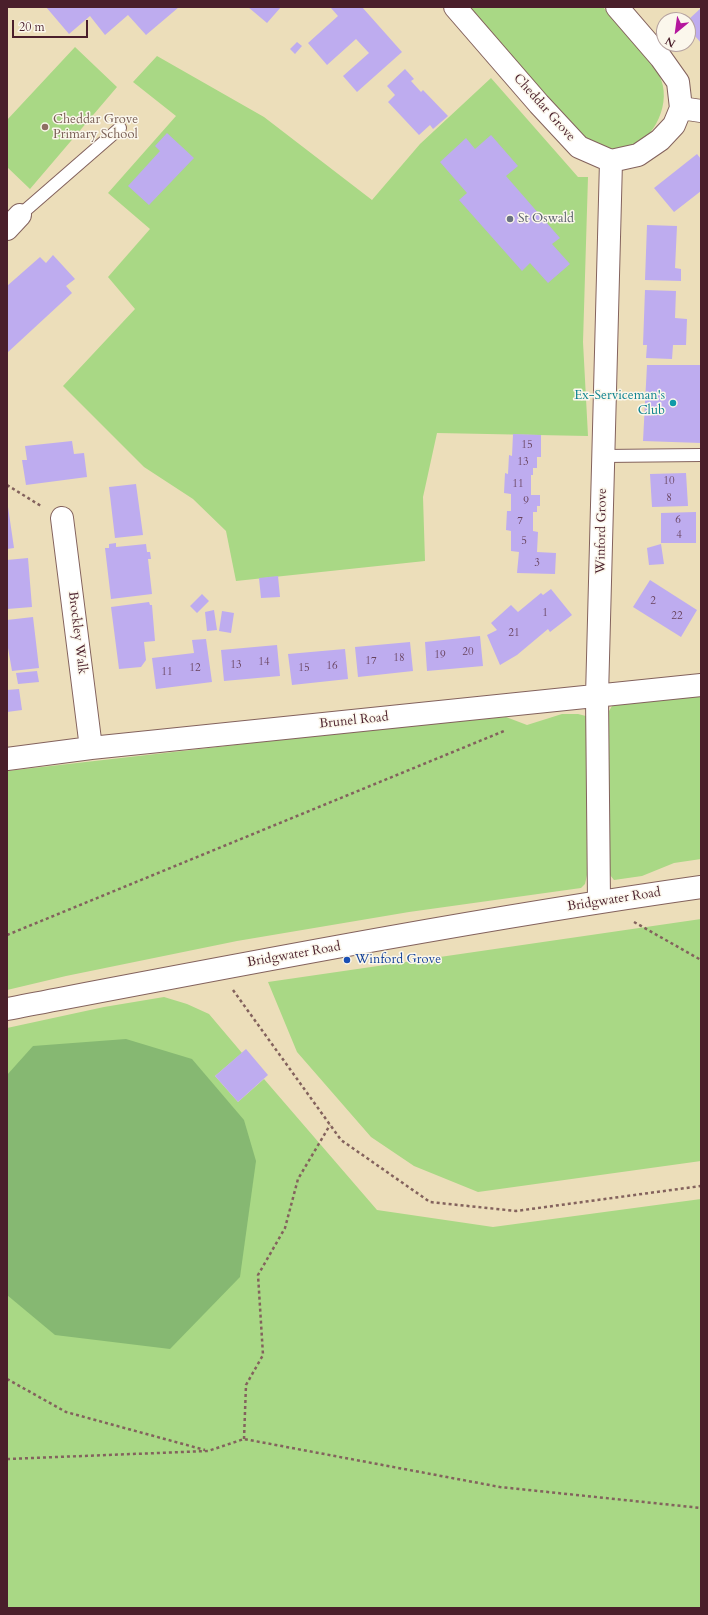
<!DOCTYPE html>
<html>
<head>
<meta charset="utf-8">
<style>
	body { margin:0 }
	#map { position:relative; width:708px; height:1615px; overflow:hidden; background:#ecdeba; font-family:Cardo,serif }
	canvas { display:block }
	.frame { position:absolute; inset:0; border:8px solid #4a1f2b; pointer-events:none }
	.north { position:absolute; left:656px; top:12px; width:40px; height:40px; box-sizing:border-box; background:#fbf7ec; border:1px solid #b4a19f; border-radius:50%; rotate:209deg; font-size:11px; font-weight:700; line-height:16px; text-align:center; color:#4a1f2b }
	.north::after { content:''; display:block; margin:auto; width:14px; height:18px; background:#b5179e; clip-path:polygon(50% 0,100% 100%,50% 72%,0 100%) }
	.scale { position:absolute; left:12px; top:20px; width:76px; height:18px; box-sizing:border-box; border:2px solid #4a1f2b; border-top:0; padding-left:5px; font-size:12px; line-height:14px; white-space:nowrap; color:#4a1f2b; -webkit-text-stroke:3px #fbf7ec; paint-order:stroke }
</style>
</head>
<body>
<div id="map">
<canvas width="708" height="1615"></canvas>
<div class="frame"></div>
<div class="north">N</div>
<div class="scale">20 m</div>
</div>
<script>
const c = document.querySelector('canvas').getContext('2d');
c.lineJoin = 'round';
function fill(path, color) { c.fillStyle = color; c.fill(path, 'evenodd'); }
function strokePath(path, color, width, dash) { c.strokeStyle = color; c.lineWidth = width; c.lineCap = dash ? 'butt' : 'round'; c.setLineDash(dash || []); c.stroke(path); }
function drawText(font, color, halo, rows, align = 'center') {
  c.font = font + ' Cardo,serif'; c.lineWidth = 3; c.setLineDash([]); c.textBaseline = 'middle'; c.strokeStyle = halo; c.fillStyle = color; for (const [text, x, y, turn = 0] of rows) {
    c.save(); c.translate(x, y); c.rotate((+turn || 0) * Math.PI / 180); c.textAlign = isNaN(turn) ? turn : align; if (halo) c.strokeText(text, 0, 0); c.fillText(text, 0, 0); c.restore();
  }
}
fill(new Path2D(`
	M466 7H603C616 22 629 38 642 53 648 60 656 67 659 75 673 101 655 141 626 149 614 153 599 146 587 142Z
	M75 47 117 87 30 189 7 167V120Z
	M157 56 264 117 372 200 420 144 491 78 578 177H588L583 342 588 436 437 433 423 497 425 561 236 581 226 531 193 499 144 467 63 386 135 309 108 277 150 229 108 193 176 116 133 82Z
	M701 695V859L674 863 642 876 614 880 610 875 609 866V711L612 706 619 704Z
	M562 714H578L586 716 587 875 585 884 581 888 409 912 237 941 66 976 7 990V771L366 730 506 717 527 725Z
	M701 919V1161L478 1192 414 1166 371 1137 297 1052 268 982Z
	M164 997 187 1004 209 1014 242 1053 215 1076 238 1102 264 1079 377 1210 493 1227 701 1199V1608H7V1028L104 1007Z`), '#a9d885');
fill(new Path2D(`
	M126 1039 192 1059 244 1120 256 1161 240 1277 170 1349 55 1335 7 1295V1075L33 1046Z`), '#86b872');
fill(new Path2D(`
	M46 7H179L146 35 128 15 105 35 90 16 69 34Z
	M248 7H281L267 23Z
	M332 7H362L402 52 357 92 343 76 369 53 356 39 327 65 308 43 338 16 331 8Z
	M701 8V43L688 28V20Z
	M297 42 302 46 295 54 290 49Z
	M405 69 414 79 411 81 421 92 423 90 448 116 433 129 430 125 419 135 388 102 395 95 387 86Z
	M167 133 194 158 149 205 128 186 160 151 155 146Z
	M491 135 518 166 506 176 560 238 552 244 570 264 548 283 530 263 522 271 459 200 467 193 440 162 466 138 475 149Z
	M697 154 701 159V191L674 212 654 188Z
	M647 225 677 226 675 268 681 269V281L645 280Z
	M53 255 75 279 66 286 72 293 7 353V286L40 257 46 263Z
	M645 290 676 291 675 318 687 319 686 345H673L672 359 646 358 647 345H643Z
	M647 365H701V443L643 441Z
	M513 434 541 435V457H537V468H533V475H531V495H540V506H537V512H533V531L538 532 537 552 556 553 555 574 517 573 519 552 511 551V531L506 530 507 511H511V494L504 493 505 473 508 474 509 455 512 456Z
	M72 441 74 454 84 453 87 477 26 485 22 460H27L25 446Z
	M686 473 688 506 652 507 650 474Z
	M136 484 143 535 115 538 109 487Z
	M7 500 14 548 7 549Z
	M696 512V543H661V513Z
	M116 543V547L146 544 147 552H150L151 559H148L152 594 111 599 105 548H109V544Z
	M661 544 664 564 649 565 647 548Z
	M28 558 32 607 7 609V560Z
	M278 576 280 597 261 598 259 578Z
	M650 580 697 610 681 637 633 607Z
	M551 589 572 615 550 632 548 629 517 655 500 665 487 635 497 630 491 623 511 605 518 612 541 593 543 595Z
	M202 594 209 601 197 613 190 606Z
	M149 602 150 605H152L155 641 144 642 146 660 141 667 119 669 111 607Z
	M214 610 217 630 207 631 205 612Z
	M222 611 234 613 231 633 219 631Z
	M33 617 39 668 12 671 7 642V620Z
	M480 636 483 666 427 671 425 642Z
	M206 639 212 682 156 689 152 658 194 653 192 640Z
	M410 642 413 671 358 677 355 647Z
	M277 645 280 676 224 681 221 650Z
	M345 649 348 679 292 685 288 654Z
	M37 671 39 682 18 684 16 673Z
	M19 689 22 710 7 712V690Z
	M246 1049 268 1075 238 1102 215 1076Z`), '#beacef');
const lane = new Path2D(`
	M20 215 120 128
	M604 456 701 455`);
const street = new Path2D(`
	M455 7 539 104 579 147 611 161 638 155 660 140 674 125 681 108 678 82 661 58 617 7
	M681 108 701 111
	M7 229 20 215
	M62 518 91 748
	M7 759 91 748 701 685
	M599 901 597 696 611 161`);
const highway = new Path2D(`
	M7 1009C238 965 469 920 701 887`);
strokePath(lane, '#83625d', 14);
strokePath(street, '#83625d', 24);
strokePath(highway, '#83625d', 24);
strokePath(new Path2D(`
	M7 485 41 506
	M634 922 701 960
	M7 935 504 731
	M233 990 341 1140 430 1202 516 1211 701 1186
	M7 1379 66 1412 205 1450
	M244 1439 246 1385 263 1355 258 1275 285 1228 298 1179 330 1125
	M7 1459 208 1451 244 1439 500 1487 701 1508`), '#83625d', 2.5, [3, 3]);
strokePath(lane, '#fff', 12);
strokePath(street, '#fff', 22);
strokePath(highway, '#fff', 22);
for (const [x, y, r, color] of [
	[45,127,4,"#8d6e63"],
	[510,219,4,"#6b7280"],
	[673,403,4,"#0f9aa8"],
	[347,960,4,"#1a4fb4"]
]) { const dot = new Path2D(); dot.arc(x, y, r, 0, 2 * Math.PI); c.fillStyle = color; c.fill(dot); strokePath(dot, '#fbf7ec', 1.5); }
drawText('11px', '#67425c', null, [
	["15",527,445],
	["13",523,462],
	["10",669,481],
	["11",518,484],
	["8",669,498],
	["9",526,501],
	["6",678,520],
	["7",520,521],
	["4",679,535],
	["5",524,541],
	["3",537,563],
	["2",653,601],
	["1",545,613],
	["22",677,616],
	["21",514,633],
	["20",468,652],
	["19",440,655],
	["18",399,658],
	["17",371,661],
	["14",264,662],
	["13",236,665],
	["16",332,666],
	["12",195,668],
	["15",304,668],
	["11",167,672]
]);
drawText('13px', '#4a1f2b', '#fbf7ec', [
	["Cheddar Grove",544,108,48],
	["Winford Grove",602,531,-89],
	["Brockley Walk",77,633,83],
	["Brunel Road",354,721,-6],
	["Bridgwater Road",614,900,-9],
	["Bridgwater Road",294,955,-10]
]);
drawText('13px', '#785e54', '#fbf7ec', [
	["Cheddar Grove",53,120],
	["Primary School",53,135]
], 'left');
drawText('13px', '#5b616d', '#fbf7ec', [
	["St Oswald",518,219]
], 'left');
drawText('13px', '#0d838f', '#fbf7ec', [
	["Ex-Serviceman's",665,396],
	["Club",665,411]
], 'right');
drawText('13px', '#164399', '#fbf7ec', [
	["Winford Grove",355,960]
], 'left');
</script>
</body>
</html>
